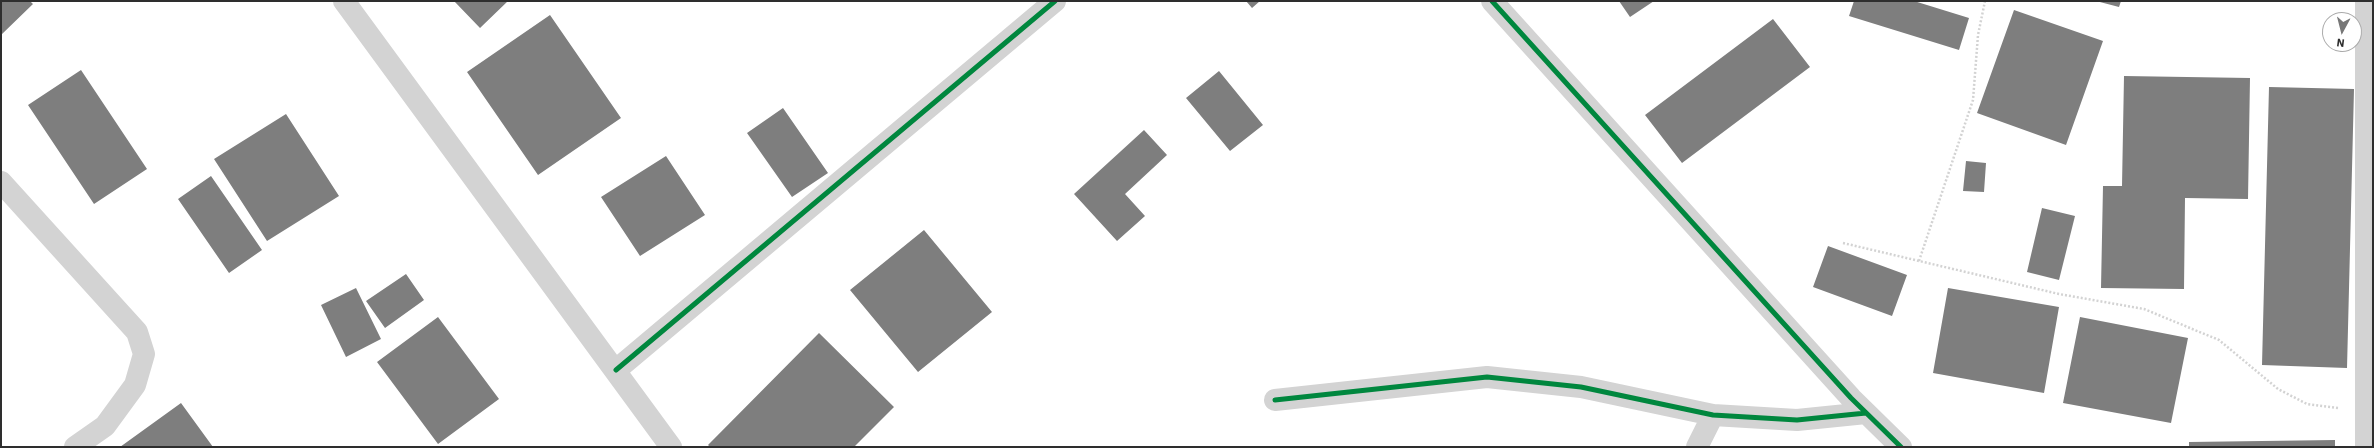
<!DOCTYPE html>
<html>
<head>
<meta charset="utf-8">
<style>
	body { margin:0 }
	#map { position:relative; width:2374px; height:448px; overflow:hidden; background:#fff; font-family:"IBM Plex Sans",sans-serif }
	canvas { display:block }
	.frame { position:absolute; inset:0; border:2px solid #2e2e2e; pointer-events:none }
	.north { position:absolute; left:2322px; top:12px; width:40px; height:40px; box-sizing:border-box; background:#fff; border:1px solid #ababab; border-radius:50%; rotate:187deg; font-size:11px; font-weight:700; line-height:16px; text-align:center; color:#2e2e2e }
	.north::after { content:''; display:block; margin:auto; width:14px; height:18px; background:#777; clip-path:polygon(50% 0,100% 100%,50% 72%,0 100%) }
</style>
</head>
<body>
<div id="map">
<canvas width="2374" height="448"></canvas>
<div class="frame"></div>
<div class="north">N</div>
</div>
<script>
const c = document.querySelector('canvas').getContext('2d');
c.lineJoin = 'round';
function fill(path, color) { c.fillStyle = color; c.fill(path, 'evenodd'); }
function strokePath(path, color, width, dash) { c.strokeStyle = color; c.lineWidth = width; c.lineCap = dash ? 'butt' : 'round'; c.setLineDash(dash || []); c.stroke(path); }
fill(new Path2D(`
	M1 1H30L33 4 1 35Z
	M454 1H508L480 28Z
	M1246 1H1260L1252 8Z
	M1619 1H1654L1630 17Z
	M1854 1H1914L1969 18 1959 50 1849 16Z
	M2096 1H2121L2119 7Z
	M2014 10 2103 41 2066 145 1977 113Z
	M550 15 621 118 538 175 467 72Z
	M1773 19 1810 67 1682 163 1645 115Z
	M81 70 147 169 94 204 28 105Z
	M1219 71 1263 125 1230 151 1186 98Z
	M2124 76 2250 78 2248 199 2185 198 2184 289 2101 288 2103 186H2122Z
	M2269 87 2354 89 2347 368 2262 365Z
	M783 108 828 173 792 197 747 133Z
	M286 114 339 196 267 241 214 159Z
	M1144 130 1167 155 1125 194 1145 216 1117 241 1074 194Z
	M666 156 705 215 640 256 601 197Z
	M1966 161 1986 163 1984 192 1963 191Z
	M211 176 262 250 229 273 178 199Z
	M2042 208 2075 216 2059 280 2027 272Z
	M924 230 992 312 918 372 850 290Z
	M1828 246 1907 275 1892 316 1813 287Z
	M406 274 424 300 385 328 366 301Z
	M356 288 381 339 346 357 321 305Z
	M1948 288 2059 307 2044 393 1933 373Z
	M438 317 499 399 438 444 377 362Z
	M2080 317 2188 338 2171 423 2063 403Z
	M819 333 894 407 854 447H710L708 445Z
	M181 403 213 447H120Z
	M2335 440V447H2189V442Z`), '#7e7e7e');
strokePath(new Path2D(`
	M1843 243 2059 294 2144 309 2219 340 2278 389 2307 404 2338 408
	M1919 261 1973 100 1978 35 1985 1`), '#d3d3d3', 2.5, [2, 2]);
strokePath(new Path2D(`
	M344 1 671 447
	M1492 1 1851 398 1901 447
	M1 182 137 332 144 354 135 385 105 426 75 447
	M616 370 1055 1
	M1275 400 1487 377 1581 387 1713 415 1797 420 1866 413
	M1697 447 1713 415
	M2366 447V1`), '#d3d3d3', 22);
strokePath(new Path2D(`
	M1492 1 1851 398 1901 447
	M616 370 1055 1
	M1275 400 1487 377 1581 387 1713 415 1797 420 1866 413`), '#00873e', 5);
</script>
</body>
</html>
